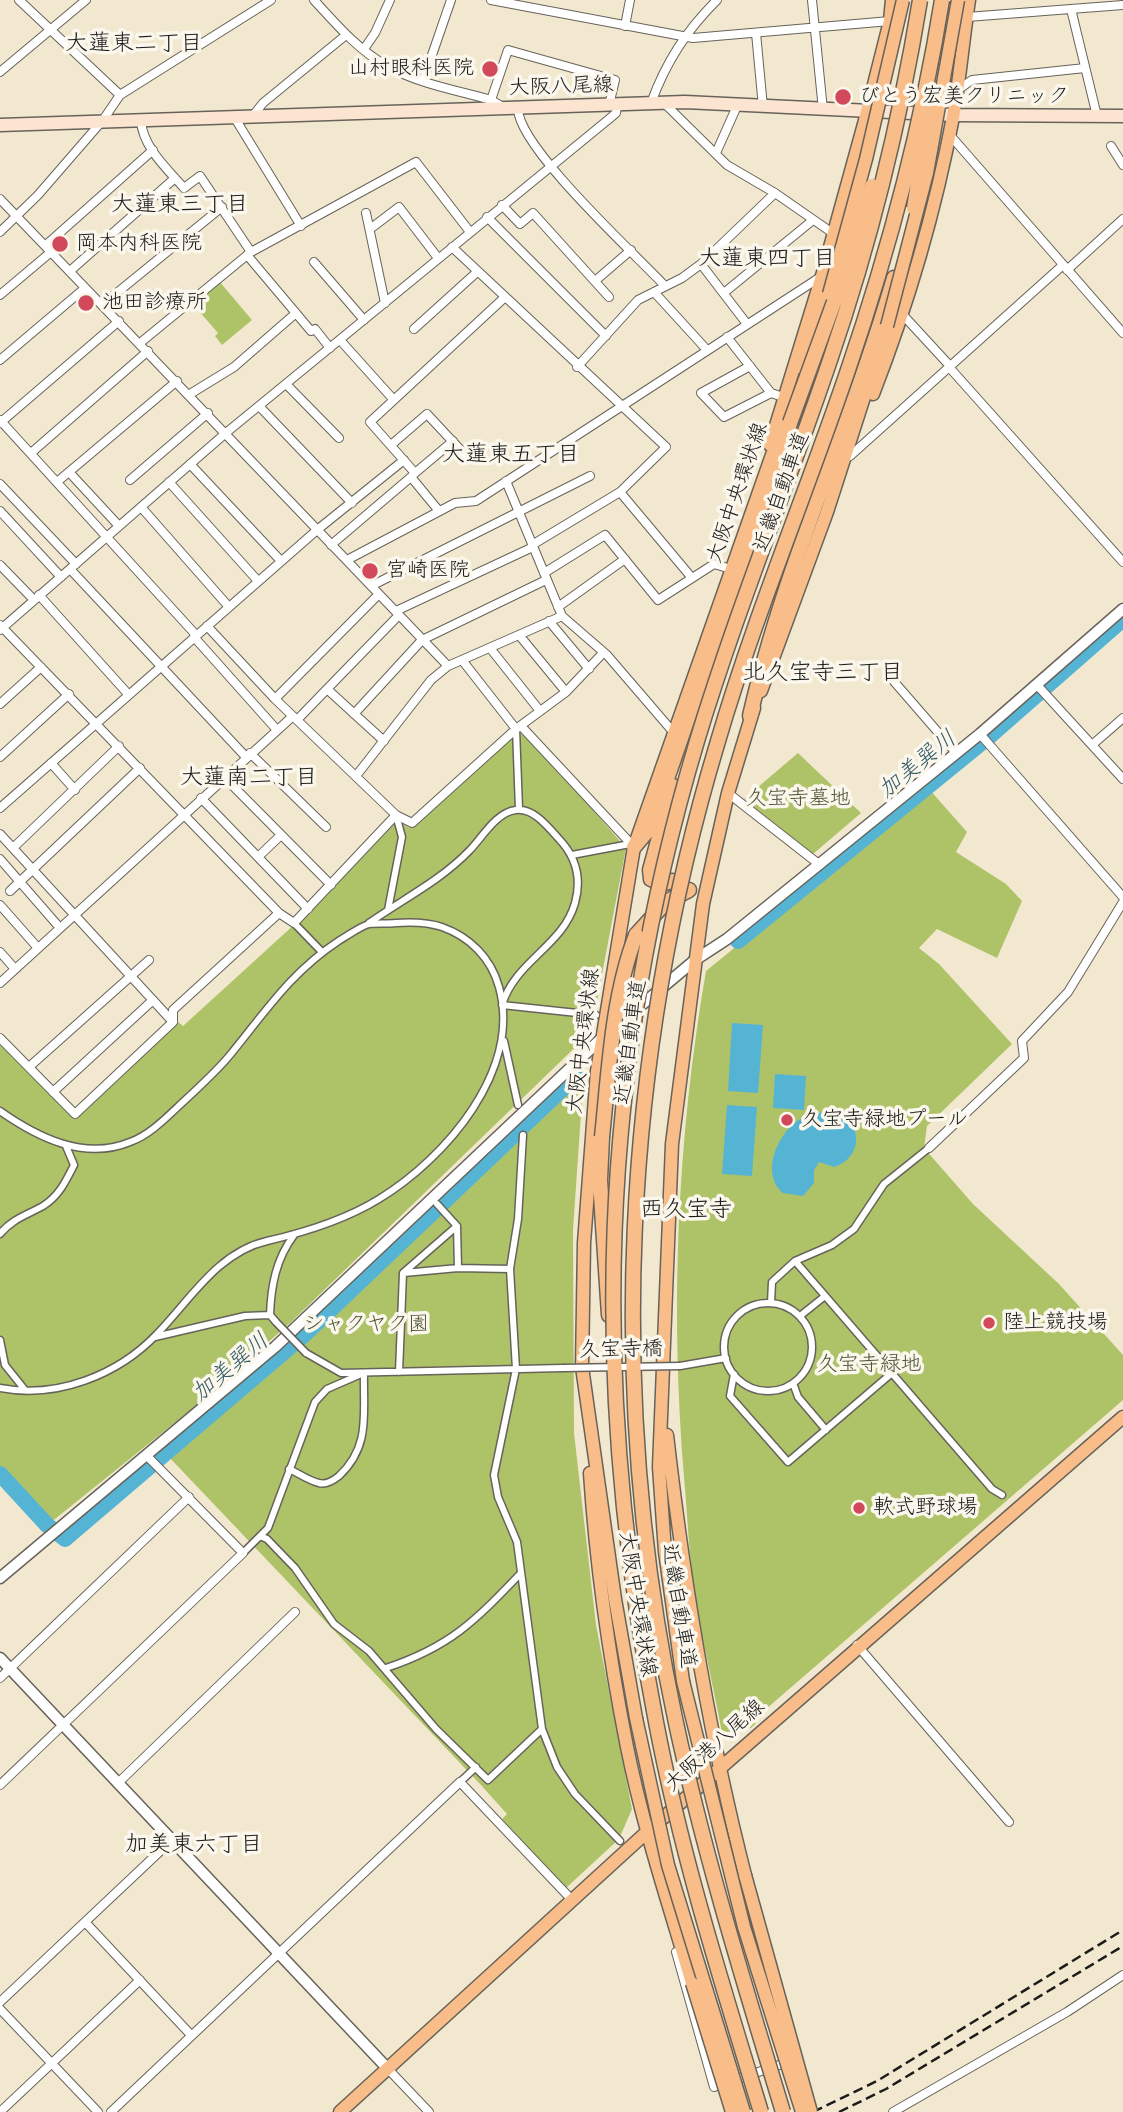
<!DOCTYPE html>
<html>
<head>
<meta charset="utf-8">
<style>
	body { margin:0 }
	canvas { display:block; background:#f2e8cf }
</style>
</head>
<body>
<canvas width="1123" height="2112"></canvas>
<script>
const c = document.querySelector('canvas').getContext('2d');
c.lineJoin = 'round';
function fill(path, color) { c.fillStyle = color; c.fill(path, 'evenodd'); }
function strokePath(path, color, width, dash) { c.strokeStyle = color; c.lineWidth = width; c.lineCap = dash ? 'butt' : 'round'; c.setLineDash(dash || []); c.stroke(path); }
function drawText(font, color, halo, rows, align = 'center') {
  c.font = font + ' Sriracha,"Klee One",sans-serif'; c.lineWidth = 7; c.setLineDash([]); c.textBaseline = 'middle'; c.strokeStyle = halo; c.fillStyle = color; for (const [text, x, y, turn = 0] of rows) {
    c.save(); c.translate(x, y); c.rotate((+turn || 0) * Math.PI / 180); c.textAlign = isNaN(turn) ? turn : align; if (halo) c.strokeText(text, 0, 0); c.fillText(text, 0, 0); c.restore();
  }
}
fill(new Path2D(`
	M219 281 252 320 222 345 215 336 218 333 192 303Z
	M518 733 529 737 626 848 591 1032 290 1323 193 1408 50 1523 0 1470V1044L74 1118 177 1021 183 1026 296 923 395 820 410 828Z
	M798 753 861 813 813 854 744 799Z
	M929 789 967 832 956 852 1006 884 1022 901 997 958 937 929 919 948 939 964 1012 1044 927 1126 924 1148 973 1204 1059 1284 1123 1355V1400L758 1716V1721L751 1728 722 1733C714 1690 704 1647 696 1604 689 1562 688 1519 684 1477 670 1308 677 1139 706 971Z
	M577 1077 583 1084 573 1230 574 1433 596 1625 632 1809 619 1839 566 1888 502 1819 507 1814 480 1784 168 1456 305 1338Z`), '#aec368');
fill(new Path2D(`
	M732 1023 763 1025 758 1093 728 1091Z
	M775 1074 806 1076 804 1110 773 1108Z
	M727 1105 757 1107 752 1176 722 1174Z
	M835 1112C864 1122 863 1158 834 1167L819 1162 814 1170V1183L803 1196 783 1193C759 1173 779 1130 802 1118 812 1113 824 1112 835 1112Z`), '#55b4d4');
strokePath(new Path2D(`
	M738 941 991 735 1123 619
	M0 1474 47 1525 65 1539 304 1335 577 1075`), '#55b4d4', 16);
const pedestrian = new Path2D(`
	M516 729 519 809
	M572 855 630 844
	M388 910 402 837 396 815
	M294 923 322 952
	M369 923C403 899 440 881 469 851 482 838 496 812 516 810 534 808 548 827 559 839 576 857 582 878 575 903 563 946 515 961 502 1005L596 1015
	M504 1041 518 1105
	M0 1111C37 1137 84 1161 130 1142 150 1135 168 1116 183 1102 199 1087 216 1072 230 1055 266 1011 291 972 340 940 349 935 359 927 369 924 377 923 387 924 396 923 411 922 427 922 442 927 470 937 491 958 499 987 522 1070 446 1158 379 1199 345 1220 306 1232 267 1241 218 1252 190 1300 157 1334 118 1375 57 1399 0 1388
	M523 1135 518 1219 510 1269 516 1369 494 1475 498 1497 517 1542 542 1729 557 1767 575 1794 620 1841
	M437 1204 457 1226
	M0 1234C12 1219 27 1215 43 1206 59 1196 66 1181 74 1165L66 1146
	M795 1261 992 1489 1002 1495
	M404 1273 458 1268 510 1269
	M771 1303 772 1282 795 1261 832 1245 854 1229 884 1184 929 1148
	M724 1347a44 44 0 1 1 88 0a44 44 0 1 1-88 0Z
	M800 1316 825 1296
	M276 1322 270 1315C271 1286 276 1259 294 1235
	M155 1337 245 1316 270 1315
	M0 1340 5 1365 25 1390
	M306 1353 341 1373 563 1368
	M680 1366 726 1358
	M399 1372 403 1273 457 1226 458 1268
	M734 1374 730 1396 788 1462 892 1373
	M793 1383 798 1397 826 1430
	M289 1469C298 1473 309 1481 319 1483 326 1485 334 1480 339 1476 371 1446 363 1414 364 1373
	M260 1536 267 1539 295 1568 334 1624 369 1651 436 1729 488 1780 542 1729
	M243 1553 268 1528 315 1402 327 1389 359 1375
	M386 1668C450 1647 475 1621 521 1573
	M460 1782 476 1767`);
const minor = new Path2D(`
	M19 0 120 95
	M314 0C336 24 358 50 387 66 419 84 456 90 491 100L503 107
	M491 0 693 38 890 21
	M812 0 823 110
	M1071 9 1097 116
	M967 17 1123 5
	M625 26 630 0
	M756 33 763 107
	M364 49 375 33 390 0
	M0 72 86 0
	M423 81 451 0
	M956 91 972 80 1085 68
	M491 100 508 50 615 80 609 105
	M651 103C666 62 686 31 717 0
	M664 103 727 165 775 193 834 234
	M518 109C519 148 634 253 665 286
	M252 117 263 103 346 35
	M141 120C142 146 167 169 184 188L200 176 251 252
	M236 120 301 226
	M949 134 1123 333
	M1111 146 1123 165
	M716 153 737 106
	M0 199 448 666 562 616
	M502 205 520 224 533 213 609 297
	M366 213 385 303
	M487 217 606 336
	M370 229 399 207 438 258
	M0 232 38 195 103 120 120 95 271 0
	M46 245 153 150
	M452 247 666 447 620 492 532 545
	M247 255 311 331 315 329 330 348
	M314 262 364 320
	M701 264 747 324
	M1067 270 1123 219
	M70 271 175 178
	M595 281 631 250
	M654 292 707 350
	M725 292 813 220
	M0 295 51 252
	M102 305 222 207
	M903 315 950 366
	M414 329 477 272
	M727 337 771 393 783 397
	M340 340 393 399
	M140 343 251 252 416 162 470 232
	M0 360 85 288
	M750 366 701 393 724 417 771 393
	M577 367 638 300 682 278 701 264 775 193
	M949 367 1123 562
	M286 384 339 438
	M190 394 234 367 296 313
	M259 406 352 503
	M0 420 196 635
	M0 423 119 321
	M391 445 427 414 468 458
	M31 453 148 351
	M850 456 1063 265
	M190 464 281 561
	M69 472 119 526
	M415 473 453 441
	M130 480 208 413
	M506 481 562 616 607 655 674 733
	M57 482 177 381
	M169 482 258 581
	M0 484 76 564
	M620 492 692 578
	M141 507 229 607
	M0 511 61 577
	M439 511 411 477 415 473 370 422 504 298
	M331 545 411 477
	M347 560 455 503 476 501 822 276
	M0 565 34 600
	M70 569 246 757
	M544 573 605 535 658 600 714 564 731 569
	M371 586 590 476
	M39 595 128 694
	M558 607 625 559
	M396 611 533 547
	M549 621 589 669
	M0 625 279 913 294 923 396 815
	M207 626 275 699 396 815 412 823 516 729 566 692 603 653
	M0 630 227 432 609 119 616 113 617 105
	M519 635 566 692
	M194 637 277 730
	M490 648 540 711
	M462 660 516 729
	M891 678 956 753
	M1037 685 1123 779
	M275 699 379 594
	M0 704 41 667
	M354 714 422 640 546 580
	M297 720 327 689
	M521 726 634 847
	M980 734 1123 897
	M384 741 327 689 399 615
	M1092 745 1123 718
	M250 753 326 827
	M0 757 69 694
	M51 763 75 790
	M356 776 431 680 448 666
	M224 777 331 885
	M728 793 820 865
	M201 798 308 909
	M0 808 317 530 404 460
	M0 834 173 1022
	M13 848 119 746
	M258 857 281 835
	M0 859 60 928
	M10 891 140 768
	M0 905 38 948
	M0 952 15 969
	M0 983 293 716
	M0 1038 75 1114 173 1022V1010L279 913
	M29 1067 149 960
	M53 1092 153 1000
	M929 1148 1024 1058 1022 1041 1068 992 1123 902
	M857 1645 1009 1822
	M0 1678 189 1497
	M118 1783 295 1612
	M0 1785 243 1553 147 1456
	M85 1922 191 2035
	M676 1952 714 2087 791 2061
	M0 2002 173 1839
	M0 2009 98 2112
	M389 2070 429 2112
	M0 2112 140 1980
	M111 2112 460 1782 572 1900
	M893 2112 1067 2012 1123 1975`);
const tertiary = new Path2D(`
	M0 1578 275 1347 601 1039 695 960 727 939 980 734 1123 609
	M0 1658 389 2070`);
const secondary = new Path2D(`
	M0 125 685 102 953 115 1123 116`);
const primary = new Path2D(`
	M802 368 829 294
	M873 394C908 304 935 212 953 117 960 78 963 39 969 0
	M770 445 822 276 864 124 890 21 892 0
	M761 691 827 512 887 326
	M667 1435C684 1583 708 1731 745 1875
	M590 1473C596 1565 609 1656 627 1747 643 1827 669 1905 692 1983
	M683 1681 665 1552 659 1467 672 1144 703 904 728 793 754 708
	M636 1718 615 1599 582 1367 584 1243 597 1071 634 847 779 435
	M340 2112 648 1831 1123 1417`);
const motorway = new Path2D(`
	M750 716C784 566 851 426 894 278
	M634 847 650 828 790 423
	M672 881 661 884 651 879 650 870 673 786
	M636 935 666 902 689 890
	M602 1137 600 1180 609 1315`);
strokePath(pedestrian, '#67635b', 9);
strokePath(minor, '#67635b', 10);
strokePath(tertiary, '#67635b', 13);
strokePath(secondary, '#67635b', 15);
strokePath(primary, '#67635b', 15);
strokePath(motorway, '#67635b', 17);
strokePath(pedestrian, '#fff', 6);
strokePath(minor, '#fff', 8);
strokePath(tertiary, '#fff', 10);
strokePath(secondary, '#fce5d0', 12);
strokePath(primary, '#f8bd89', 12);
strokePath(motorway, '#f8bd89', 14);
strokePath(new Path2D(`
	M813 2112 877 2081 1123 1930
	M839 2112 886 2089 1123 1946`), '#1c1c1c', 2.5, [10, 5]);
const pedestrianBridge = new Path2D(`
	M276 1322 306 1353
	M563 1368 680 1366`);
const primaryBridge = new Path2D(`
	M829 294 866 159 903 0
	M887 326 927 173 958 0
	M683 1681 744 1927 802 2112
	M636 1718 668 1865 744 2112
	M745 1875 811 2112
	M692 1983 732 2112`);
const motorwayBridge = new Path2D(`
	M914 208 931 102
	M790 423 838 291 872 186
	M602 1137C609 1071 612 997 636 935
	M761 2112C722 1984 681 1854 656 1722 590 1384 598 1073 697 741 736 612 787 487 830 360 870 243 900 122 920 0
	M783 2112C744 1983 704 1854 676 1723 606 1397 622 1060 718 741 755 615 806 494 848 370 889 250 922 125 942 0`);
strokePath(pedestrianBridge, '#67635b', 9, []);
strokePath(primaryBridge, '#67635b', 15, []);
strokePath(motorwayBridge, '#67635b', 17, []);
strokePath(pedestrianBridge, '#fff', 6);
strokePath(primaryBridge, '#f8bd89', 12);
strokePath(motorwayBridge, '#f8bd89', 14);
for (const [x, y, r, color] of [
	[490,69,9,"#d1495b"],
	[843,97,9,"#d1495b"],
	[60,244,9,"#d1495b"],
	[86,303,9,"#d1495b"],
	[370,571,9,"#d1495b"],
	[787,1120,7,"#d1495b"],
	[989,1323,7,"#d1495b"],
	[859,1508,7,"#d1495b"]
]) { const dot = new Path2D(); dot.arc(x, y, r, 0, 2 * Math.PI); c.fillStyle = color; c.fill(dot); strokePath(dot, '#fbf7ec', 2.5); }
drawText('21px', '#1c1c1c', '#fbf7ec', [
	["山村眼科医院",474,69,"right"],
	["びとう宏美クリニック",859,97],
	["岡本内科医院",76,244],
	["池田診療所",102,303],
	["宮崎医院",386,571],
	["久宝寺緑地プール",801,1120],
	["陸上競技場",1003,1323],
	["軟式野球場",873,1508]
], 'left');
drawText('21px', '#1c1c1c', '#fbf7ec', [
	["大阪八尾線",561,87,-2],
	["近畿自動車道",782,492,-70],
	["大阪中央環状線",738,493,-71],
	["大阪中央環状線",584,1041,-83],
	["近畿自動車道",631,1042,-82],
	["久宝寺橋",621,1350,-1],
	["大阪中央環状線",637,1604,81],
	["近畿自動車道",678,1606,81],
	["大阪港八尾線",715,1746,-42]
]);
drawText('21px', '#4f5637', '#fbf7ec', [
	["久宝寺墓地",798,799],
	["シャクヤク園",366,1325],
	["久宝寺緑地",869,1365]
]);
drawText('23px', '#1c1c1c', '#fbf7ec', [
	["大蓮東二丁目",134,44],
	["大蓮東三丁目",180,205],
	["大蓮東四丁目",767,259],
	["大蓮東五丁目",511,455],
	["北久宝寺三丁目",823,673],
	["大蓮南二丁目",249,778],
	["西久宝寺",686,1210],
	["加美東六丁目",194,1845]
]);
drawText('italic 23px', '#335966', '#fbf7ec', [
	["加美巽川",918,765,-39],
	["加美巽川",231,1368,-40]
]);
</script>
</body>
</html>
